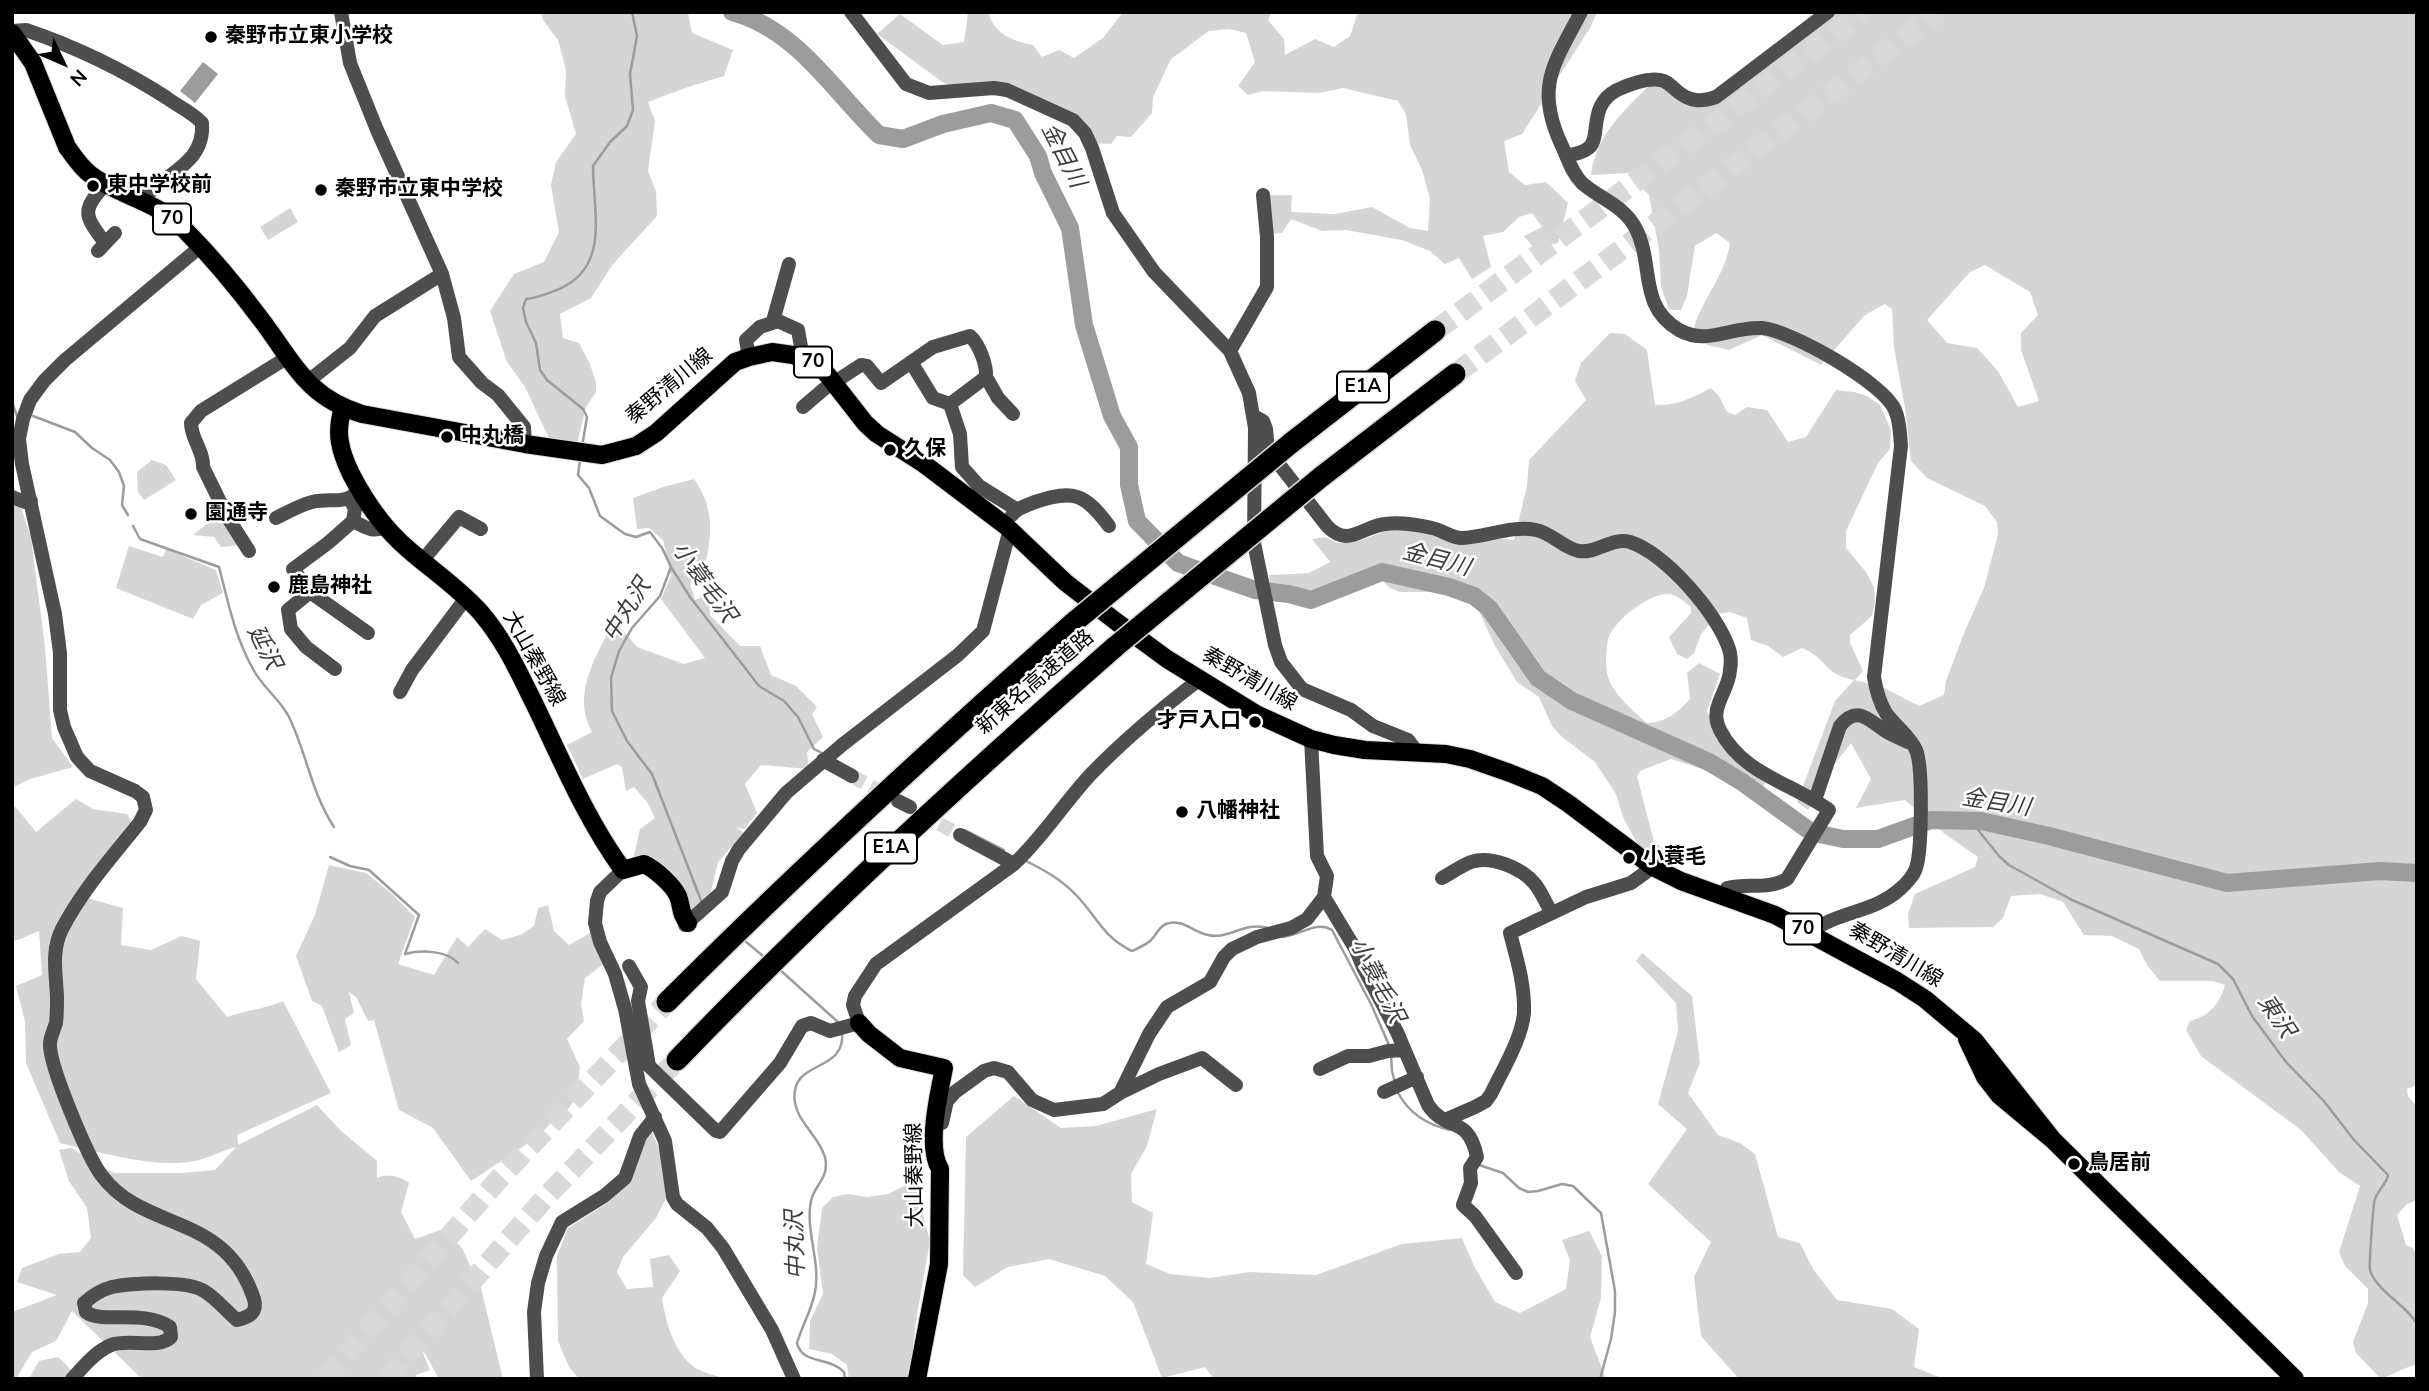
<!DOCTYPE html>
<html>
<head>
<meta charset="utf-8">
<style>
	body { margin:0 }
	#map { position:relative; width:2429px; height:1391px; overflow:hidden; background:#fff; font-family:"Nunito Sans",sans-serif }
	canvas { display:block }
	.frame { position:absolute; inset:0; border:14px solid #000; pointer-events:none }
	.north { position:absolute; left:28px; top:28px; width:70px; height:70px; -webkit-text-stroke:5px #fff; paint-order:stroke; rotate:134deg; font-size:19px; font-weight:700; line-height:28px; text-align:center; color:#000 }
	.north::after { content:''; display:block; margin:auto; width:24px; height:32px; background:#000; clip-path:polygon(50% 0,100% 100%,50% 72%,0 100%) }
</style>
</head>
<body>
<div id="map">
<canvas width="2429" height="1391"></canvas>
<div class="frame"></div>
<div class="north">N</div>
</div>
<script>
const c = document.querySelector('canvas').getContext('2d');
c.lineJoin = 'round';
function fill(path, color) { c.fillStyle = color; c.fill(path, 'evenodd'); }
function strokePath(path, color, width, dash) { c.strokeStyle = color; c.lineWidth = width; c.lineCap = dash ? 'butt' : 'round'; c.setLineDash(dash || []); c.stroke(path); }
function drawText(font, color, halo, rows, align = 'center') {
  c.font = font + ' "Nunito Sans","Noto Sans JP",sans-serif'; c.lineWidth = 5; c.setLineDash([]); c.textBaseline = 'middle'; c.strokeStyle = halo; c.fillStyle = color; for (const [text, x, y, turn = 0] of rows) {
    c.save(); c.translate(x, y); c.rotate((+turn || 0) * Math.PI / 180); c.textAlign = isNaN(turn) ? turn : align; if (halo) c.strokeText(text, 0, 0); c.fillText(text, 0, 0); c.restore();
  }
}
fill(new Path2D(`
	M541 12 688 13 692 33 733 50 724 76 688 87 648 102 655 121 648 171 656 191 657 216 613 264 591 298 560 314 563 338 579 343 590 364 596 383V392L586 407 577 444 549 438 525 387 507 362 490 311 514 274 544 262 559 232 551 185 556 162 576 134 565 96 566 70 558 40 543 20Z
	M968 12H988C994 34 1012 41 1033 45L1042 57 1059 50 1074 58 1103 38 1123 12H1272L1268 20 1284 39 1285 55 1315 39 1334 47 1350 36 1358 12H1597L1590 28 1522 134 1504 141 1509 172 1525 185 1546 182 1568 203 1558 243 1535 249 1524 236 1542 227 1532 213 1519 217 1503 232 1483 236 1491 267 1472 279 1459 258 1445 264 1430 251 1402 240 1346 230 1322 231 1291 219 1282 233 1270 234 1267 195H1292L1291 212 1335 214 1372 207 1410 228 1428 231 1430 199 1422 170 1410 145 1406 114 1398 101 1343 88 1319 93 1263 91 1248 95 1238 86 1255 62 1246 33 1229 29 1209 31 1171 59 1153 97 1152 113 1131 137 1117 136 1111 144 1091 143 1084 125 996 94 962 93 941 81 877 34 900 14 943 45 964 42Z
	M1818 12H2417V1085L2407 1089 2408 1096 2417 1107V1200L2407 1204 2397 1215 2406 1245 2413 1248 2417 1254V1368L2413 1365 2381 1379 2356 1353 2353 1342 2368 1303V1289L2345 1266 2339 1252 2360 1186 2339 1172 2301 1130 2201 1056 2186 1030 2190 1021C2208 1017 2220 1004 2225 985L2213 981H2160L2147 965 2139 949 2112 936 2084 935 2063 902 2040 894 2011 896 2003 918 1993 927 1909 928 1908 914 1915 894 1975 867 1978 857 1945 834 1905 800 1856 808 1871 779 1851 743 1833 766 1808 810 1797 802 1835 701 1854 680C1824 675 1827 658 1802 648L1783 657 1768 646 1751 640 1747 618 1729 612 1718 614 1701 634 1694 653 1687 659 1677 654 1669 637 1691 613V607C1684 602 1677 594 1667 594 1649 594 1613 621 1608 639 1606 649 1605 666 1608 677 1614 695 1633 711 1647 723 1665 723 1678 712 1690 699L1687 673 1699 663 1720 674 1707 711 1722 746 1765 781 1764 786 1740 789 1702 769 1671 759 1640 771 1637 776 1654 842 1669 852 1660 860 1638 845 1623 817 1616 794 1595 762 1562 737 1552 726 1539 697 1517 682 1495 646 1479 611 1477 590 1468 584 1447 592H1400L1390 588 1379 577 1351 587 1329 598 1270 590 1269 575 1309 573 1330 562 1312 539 1325 537 1338 543 1362 540 1391 529 1514 540 1527 486 1529 460 1586 400 1575 381 1581 363 1610 333 1625 334 1647 350 1655 405C1677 406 1692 398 1711 388L1719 396 1727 412 1735 415 1747 407 1767 410 1788 442 1806 437 1836 390 1854 392 1867 396 1880 405 1891 430 1890 449 1878 463 1846 531V548L1866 572 1874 587 1875 601 1872 616 1850 635V643L1863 671 1855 680 1880 686 1919 706 1944 695 1946 681 1964 633 1984 588 1998 534 1997 522 1985 506 1927 478 1911 461 1905 408 1894 347 1892 309 1885 304 1865 315 1821 365 1762 335 1729 350 1707 345 1694 327C1704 296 1725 276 1730 243L1716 233 1695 246 1687 296 1681 310H1669L1661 286 1659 250 1649 195 1628 173 1591 175C1596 132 1630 105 1659 76L1687 94H1712ZM1985 265 2030 292 2038 315 2021 333V350L2039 401 2018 407 1998 371 1977 348 1947 343 1927 320 1970 272Z
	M290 208 298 222 268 240 260 227Z
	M152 460 166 465 176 480 144 500 138 492 137 472Z
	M694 479C717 512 711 539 703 575L690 583 695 600 709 594 710 615 740 646H760L771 675 796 686 817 707 812 714 823 737 807 752 809 769 761 765 745 784 757 813 744 829 737 828 744 833 718 862 711 891 700 908 688 918 677 894 632 864 640 829 655 818 647 802 634 787 626 791 622 767 617 764 583 779 567 745 592 732C571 695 596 654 615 621L637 647 684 664 705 658 661 599 671 576 663 540 649 528 637 529 633 498 663 487Z
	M12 480 31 538 45 647 52 738 73 767 30 779 12 788Z
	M223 517 240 545 221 547 214 537 193 535 214 518Z
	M129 546 163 557 166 549 216 570 223 593 201 605 193 619 116 588Z
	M12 791 13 804 36 832 76 799 93 809 127 814 135 827 76 895 123 908 121 945 151 950 182 936 200 941 196 979 227 1017C246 1010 265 1009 283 1001L331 1093 237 1135 238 1145 317 1105 340 1130 377 1161V1178C389 1173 399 1176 409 1183L401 1212 415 1239 443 1229 462 1248 472 1270 479 1280 503 1379H439L419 1343 430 1370 416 1375 418 1379H142L72 1311 56 1341 32 1352 16 1379H12V1312L57 1295 17 1282 22 1268 59 1254 80 1252 91 1238 87 1208 69 1181 59 1150 71 1148 114 1173H181L215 1170 236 1147C223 1150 209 1158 195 1161 157 1169 98 1152 60 1143L26 1063 25 1022 16 986 42 975 39 931 18 940 12 941Z
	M329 865 366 873 391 893 415 917 398 964 434 975 457 937 468 947 485 929 502 940 520 935 534 926 538 908 548 905 554 931 569 945 593 931 606 962 585 978 581 1005 584 1021 567 1039 580 1067 576 1098 564 1115 552 1122 536 1138 471 1181 433 1128 399 1110 374 1020 368 1021 356 997 349 992 354 1013 345 1019 351 1045 339 1052 322 1006 312 1001 296 956 315 915Z
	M1642 953 1692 996 1700 1063 1688 1093 1718 1135 1740 1143 1755 1154 1778 1237 1800 1243 1813 1269 1837 1300 1892 1309 1919 1329 1914 1367 1944 1379H1739L1701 1336 1694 1277 1711 1242 1648 1184 1687 1129 1658 1104 1678 1031 1676 1003 1636 961Z
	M1014 1096 1061 1128 1096 1126 1157 1109 1147 1146 1131 1174 1132 1202 1153 1213 1146 1264 1170 1274 1210 1278 1250 1272 1316 1275 1402 1244 1462 1238 1474 1266 1495 1302 1520 1313 1566 1289 1570 1260 1562 1240 1589 1231 1602 1256 1601 1298 1590 1337 1606 1379H1214L1205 1367 1162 1378 1133 1302 1105 1276 1049 1259 1008 1267 975 1287 963 1275 966 1137Z
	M651 1129 661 1154 666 1198 656 1218 623 1257 617 1272 627 1289 653 1287 650 1259 669 1255 680 1271 662 1298C666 1322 673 1351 694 1367 702 1373 716 1375 725 1379H579L569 1367 558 1341 557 1256 568 1228 606 1204 628 1181 633 1163Z
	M914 1181 930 1241 916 1321 910 1379H849L847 1365 832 1354 809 1349 810 1321 823 1294 817 1248 822 1208 833 1197 848 1194 867 1197 888 1194Z
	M58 1357 81 1379H29L39 1361Z`), '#d5d5d5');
fill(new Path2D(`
	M203 62 218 74 195 103 180 91Z`), '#9c9c9c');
strokePath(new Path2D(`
	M12 402 17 416
	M33 416 75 432 92 448 110 460 119 472 124 486 122 505 128 515
	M582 447 587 417 583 409 547 380 540 370 536 343 526 322 523 308 526 299C538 298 546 294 557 290 611 268 593 212 593 166L610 142 627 126 633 110 630 74 637 36 632 12
	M580 460 578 475 589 488 600 516 625 534 636 537 650 532 662 548 671 567 690 597 759 686 784 701 798 717 814 749 822 753
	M133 526 140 539 219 567C228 602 235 637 253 669 262 687 280 699 289 717 307 754 311 792 334 827
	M671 567 660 596 632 628 619 651 611 678 612 711 627 741 652 774 702 903
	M1971 821 1999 856 2009 865 2070 899 2218 964 2233 979 2252 1016 2286 1062 2323 1100 2354 1140 2388 1175C2386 1185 2378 1190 2375 1199 2373 1203 2369 1266 2370 1270 2371 1274 2373 1277 2375 1280 2386 1297 2407 1306 2417 1324
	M965 830 1004 850
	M330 857 350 866 369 870 419 915 405 954C421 950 446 950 458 963
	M1026 861C1046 871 1062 880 1077 896 1097 917 1104 938 1132 951 1138 948 1146 945 1151 940 1157 935 1158 927 1166 924 1182 918 1193 932 1208 935 1229 940 1244 921 1268 928
	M1282 937C1300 936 1316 920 1332 930L1371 1004 1389 1045
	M745 941 763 956
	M779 969 839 1023
	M842 1032C846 1070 800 1061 795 1090 790 1118 818 1133 825 1157 830 1178 814 1185 811 1201 805 1231 821 1262 815 1292 812 1309 802 1326 797 1343 802 1365 829 1356 844 1372L845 1379
	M1391 1055 1392 1071 1395 1083
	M1398 1093C1409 1113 1428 1125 1450 1130
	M1479 1165 1503 1173 1519 1188 1528 1192 1538 1191 1562 1184 1573 1186 1601 1213 1615 1291V1312L1611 1339 1600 1379`), '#9c9c9c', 2.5);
strokePath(new Path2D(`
	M732 12C797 29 834 92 879 135L903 139 943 124 991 113 1015 120 1038 156 1043 173 1070 228 1084 325 1112 416 1129 447V485L1137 521 1178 563 1255 590 1289 594 1311 600 1382 572 1449 587 1474 596 1489 608 1538 678 1572 701 1709 762 1742 782 1807 829 1815 833 1843 839H1878L1931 820 1981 821 2049 836 2227 883 2380 871 2417 873`), '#9c9c9c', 18);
strokePath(new Path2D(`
	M852 776 890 797
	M921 814 960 835`), '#d9d9d9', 14, [14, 7]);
strokePath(new Path2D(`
	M1435 331 1864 12
	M1455 374 1939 12
	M325 1379 498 1180 667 1002
	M386 1379 546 1197 677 1060`), '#d9d9d9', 21, [21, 10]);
const major = new Path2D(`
	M12 33 33 63 67 147C74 157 81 168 91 175 121 197 153 199 183 228 211 256 240 291 263 322 295 365 307 397 362 414L525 444 602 455 636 446 656 433 735 362 749 357 772 352 793 355 812 362 826 373 865 423 877 434 924 464 1006 526 1065 582 1118 623 1167 659 1256 714 1311 739 1334 745 1365 750 1446 754 1470 759 1510 773 1542 786 1569 804 1653 867 1681 881 1775 915 1897 981 1925 999 1975 1041 2053 1140
	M343 408C335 433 340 451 351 474 366 503 384 529 409 550 433 571 460 589 481 613 505 641 519 673 535 705 562 761 586 819 623 870L644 864C655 869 673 885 678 896 682 906 680 914 688 923
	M859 1023 869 1034 900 1058 944 1068C939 1094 926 1146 940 1169L939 1264 917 1379
	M1967 1039 1985 1077 1999 1095 2053 1140 2295 1379`);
const highway = new Path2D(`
	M1291 443 1435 331
	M1321 477 1455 374
	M667 1002C798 871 934 746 1073 623
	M677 1060C816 915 964 779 1116 646`);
strokePath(major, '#dbdbdb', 20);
strokePath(highway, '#dbdbdb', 24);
strokePath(new Path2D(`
	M341 12 350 63 377 130 442 274 454 318 459 357 482 383 498 395 524 427 525 444
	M851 12 906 84 929 93 994 88 1007 90 1073 120 1085 133 1092 148 1113 213 1154 272 1230 351 1249 393 1255 428 1254 543 1275 645 1281 662 1302 689 1351 710 1373 726 1408 740 1417 752
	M1581 12C1554 64 1534 87 1562 146 1568 159 1572 173 1582 183 1600 199 1623 205 1635 227 1655 264 1637 305 1679 330 1708 346 1731 326 1762 328 1790 330 1884 383 1895 410 1900 421 1900 434 1901 446L1874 677C1876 689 1879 702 1886 713 1895 726 1910 736 1916 750 1923 765 1922 851 1916 868 1914 875 1906 884 1900 889 1874 913 1836 911 1810 933
	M12 31 26 30C76 47 122 69 167 98 179 107 192 112 202 123 205 164 166 172 142 200
	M1567 156C1573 154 1582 153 1587 149 1603 140 1586 106 1617 90 1630 84 1650 76 1664 81 1669 83 1673 88 1677 91 1690 102 1701 102 1716 97L1828 12
	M105 243C85 216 80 211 106 184
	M98 251 115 233
	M773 321 789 264
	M1230 351 1267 287V237L1263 195
	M749 357 746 340 760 327 778 321 798 330 803 358
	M911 362 933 398 950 404
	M986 377 998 398 1013 414
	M307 382 350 348 375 316 442 274
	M950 404 960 434 962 467 979 486 1016 509
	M803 407 824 389 861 365 867 366 881 383 933 347 970 336C979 344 987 365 986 377L950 404
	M1254 416 1263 421 1266 429 1268 450 1327 526C1348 548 1361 527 1385 524 1398 522 1419 525 1432 528 1442 530 1452 538 1462 538 1486 537 1512 525 1536 530 1552 533 1563 548 1579 551 1596 554 1612 537 1630 542 1665 553 1718 614 1729 649 1731 655 1731 664 1730 670 1729 692 1708 707 1720 730 1742 774 1792 783 1829 810L1787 879C1769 890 1747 883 1727 888L1724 896
	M12 497 25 502 31 501
	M350 499 355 509 353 521C365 527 372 533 385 527
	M1012 515C1018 507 1026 506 1035 502 1074 489 1085 494 1109 526
	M276 518C288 512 300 505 312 502 333 497 341 506 360 491
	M353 521 328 543 293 569 310 592 368 633
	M249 551 228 518 203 467C204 451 191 439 191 423L201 411 288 357
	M422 561 459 517 481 529
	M310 592 288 610 291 629 306 647 335 669
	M400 692 412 670 466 598
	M823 760 852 776
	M1815 800 1840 726C1858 704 1869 721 1887 732 1894 736 1901 739 1908 742
	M898 801 910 807
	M960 835 1014 864
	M623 870 600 892 597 901 595 923 600 942 615 974 625 1009 639 1084 665 1141 673 1197 677 1204 707 1228 723 1248 772 1330 794 1379
	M1442 878C1451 873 1461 866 1471 862 1491 855 1522 868 1535 884 1542 893 1546 904 1552 913
	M1324 897 1356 950 1363 967 1397 1032 1428 1105C1447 1133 1468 1114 1477 1157L1470 1168 1471 1183 1463 1205 1475 1216 1516 1273
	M685 925 722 892 732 861 739 849 786 793 842 745 958 655 983 631 1010 529
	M629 966 641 987 638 1001 649 1066 716 1131 720 1132 780 1063 802 1026 811 1023 830 1031 859 1023 853 1005 855 996 876 964 1014 864C1043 837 1064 803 1091 774 1125 739 1162 708 1200 679
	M1320 1069 1348 1056H1369L1388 1051 1404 1050
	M1384 1092 1417 1077
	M1120 1093 1159 1074 1202 1058 1236 1085
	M1445 1120 1475 1107 1486 1101 1491 1094C1502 1071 1522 1038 1524 1013 1525 986 1517 959 1510 933L1586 897 1631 883 1653 867
	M942 1123 947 1101 955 1092 984 1071 994 1068 1008 1072 1032 1100 1054 1110 1103 1104 1120 1093 1149 1034 1167 1007 1210 982 1224 957 1232 949 1257 937 1291 928 1307 919 1324 897 1327 876 1317 856 1311 739
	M72 1379C84 1366 95 1352 111 1345 129 1338 158 1350 171 1337L170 1327C144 1309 101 1324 86 1312L84 1303C92 1296 100 1290 112 1287 132 1283 187 1280 204 1291 216 1298 226 1311 237 1320 249 1317 258 1313 254 1299 225 1211 145 1233 102 1176 88 1158 49 1065 50 1044 50 1037 54 1030 56 1023 57 1015 57 1005 57 997 56 973 51 951 62 929 82 890 113 856 140 822L146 810 143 797 135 791 90 771 77 757 64 727 60 710V653L55 614 22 464 19 439 23 419 30 400 44 381 65 360 200 247
	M537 1379 534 1312 538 1283 546 1256 562 1222 604 1196 625 1178 640 1136 655 1117`), '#4e4e4e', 14);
strokePath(major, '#000', 18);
strokePath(highway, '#000', 21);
const highwayBridge = new Path2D(`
	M1073 623 1291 443
	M1116 646 1321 477`);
strokePath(highwayBridge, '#dbdbdb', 24, []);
strokePath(highwayBridge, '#000', 21);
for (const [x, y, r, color] of [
	[211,37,7,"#000"],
	[93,186,7,"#000"],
	[321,190,7,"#000"],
	[447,437,7,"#000"],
	[890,450,7,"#000"],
	[191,514,7,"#000"],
	[274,587,7,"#000"],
	[1255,722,7,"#000"],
	[1182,812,7,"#000"],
	[1629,858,7,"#000"],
	[2074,1164,7,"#000"]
]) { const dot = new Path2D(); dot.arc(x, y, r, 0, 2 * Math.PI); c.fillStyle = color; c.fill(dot); strokePath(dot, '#fff', 2.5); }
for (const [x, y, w] of [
	[172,219,38],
	[813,362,38],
	[1363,387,52],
	[891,848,52],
	[1803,929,38]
]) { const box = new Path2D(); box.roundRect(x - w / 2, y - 15.5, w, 31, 5); c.fillStyle = '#fff'; c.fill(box); strokePath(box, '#000', 2); }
drawText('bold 19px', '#000', null, [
	["70",172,219],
	["70",813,362],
	["E1A",1363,387],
	["E1A",891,848],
	["70",1803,929]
]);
drawText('bold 21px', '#000', '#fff', [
	["秦野市立東小学校",225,37],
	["東中学校前",107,186],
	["秦野市立東中学校",335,190],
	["中丸橋",461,437],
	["久保",904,450],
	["園通寺",205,514],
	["鹿島神社",288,587],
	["才戸入口",1241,722,"right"],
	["八幡神社",1196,812],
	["小蓑毛",1643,858],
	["鳥居前",2088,1164]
], 'left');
drawText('21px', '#000', '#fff', [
	["秦野清川線",670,387,-40],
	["大山秦野線",533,659,61],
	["秦野清川線",1249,680,30],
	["新東名高速道路",1036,683,-41],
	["秦野清川線",1895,956,31],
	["大山秦野線",916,1175,-91]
]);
drawText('italic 23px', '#3d3d3d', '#fff', [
	["金目川",1062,156,63],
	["金目川",1436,561,15],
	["小蓑毛沢",703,583,55],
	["中丸沢",628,611,-58],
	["延沢",263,648,63],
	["金目川",1996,804,9],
	["小蓑毛沢",1376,981,63],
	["東沢",2275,1017,56],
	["中丸沢",797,1245,-92]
]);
</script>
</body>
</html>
